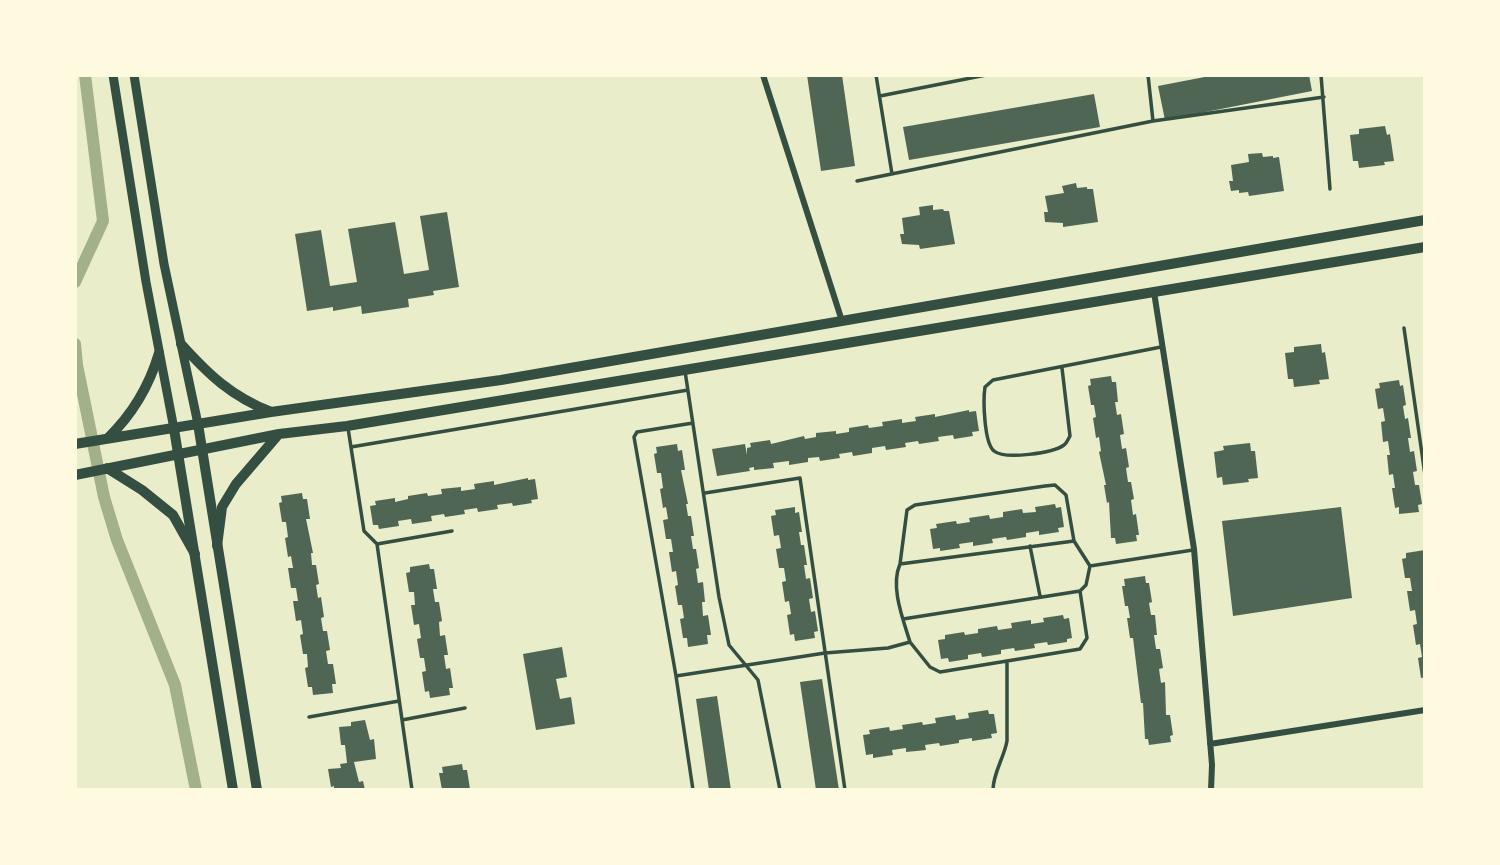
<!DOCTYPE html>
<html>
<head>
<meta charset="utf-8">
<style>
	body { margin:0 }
	#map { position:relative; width:1500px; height:865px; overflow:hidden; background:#e9edc9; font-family:"PT Serif",serif }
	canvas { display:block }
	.frame { position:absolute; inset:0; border:77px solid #fefae0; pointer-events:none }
</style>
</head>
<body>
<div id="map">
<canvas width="1500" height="865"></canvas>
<div class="frame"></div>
</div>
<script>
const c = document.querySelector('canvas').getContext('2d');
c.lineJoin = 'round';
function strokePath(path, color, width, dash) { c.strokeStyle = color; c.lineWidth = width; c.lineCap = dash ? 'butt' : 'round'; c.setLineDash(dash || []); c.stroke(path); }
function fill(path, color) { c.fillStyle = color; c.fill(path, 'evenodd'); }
strokePath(new Path2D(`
	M75 282 103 221 85 75
	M75 344 77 365 104 497 117 540 175 685 196 790`), '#a3b18a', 12);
fill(new Path2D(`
	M807 75H842L855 166 821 171Z
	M1215 75H1309L1312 91 1165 120 1158 86Z
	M1094 94 1100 127 909 160 903 127Z
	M1385 126 1387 135 1390 134 1394 161 1384 162 1385 165 1359 168 1358 161H1353L1350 135 1359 134V129Z
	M1262 153 1263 157 1273 156V158L1279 157 1284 191 1249 196 1248 192 1239 193V190L1231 191 1229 181H1233L1231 165 1249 162 1248 154Z
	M1076 183 1077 188 1087 187V189H1093L1098 222 1063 227V223L1045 222 1044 212H1048L1045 196 1064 193 1062 186Z
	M933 205V210L943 209 944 211H949L955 244 920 249 919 245 902 244 900 234H904L902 218 920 215 919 207Z
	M447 212 459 287 433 291 434 295 408 299 409 307 362 314 361 306 333 311V307L307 311 295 234 321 230 330 286 357 282 348 229 395 222 404 274 429 270 420 216Z
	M1321 344 1322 353 1325 352 1329 379 1319 380 1320 384 1294 387 1293 379H1288L1285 353 1294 352V347Z
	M1111 376 1112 382H1116L1118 402H1115L1117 415 1121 414 1124 434 1120 435 1122 449 1126 448 1129 467 1126 468 1128 482H1131L1134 499 1131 500 1133 515 1136 514 1139 535H1136L1137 541 1116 544 1115 538H1111L1109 502 1107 503 1104 485H1106L1099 452 1101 451 1099 437 1096 438 1093 418 1096 417 1094 405H1091L1088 386 1091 385 1090 379Z
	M1399 380 1400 386 1403 385 1406 405 1403 406 1405 419 1408 418 1411 438H1408L1410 452 1414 451 1417 471 1413 472 1415 485H1419L1422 504 1418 505 1419 512 1399 514V507L1395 508 1392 488H1395L1393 474 1389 475 1387 455H1390L1388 441 1383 442 1381 422 1385 421 1383 408 1378 409 1375 389 1380 388 1379 383Z
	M969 410V412L976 411 979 431 972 432 973 436 954 439 953 435 938 437 939 441 919 444 918 441 905 443 906 447 886 450 885 446 872 448V453L853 456 852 452 839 454 840 458 820 461 819 457 808 458V462L789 465V461L773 463 774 468 754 470V467L749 468 750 471 717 476 712 449 745 444 747 455V448L751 447 750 443 770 440 771 444 804 436 805 439 816 437V433L836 431V434L849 432V428L868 425 869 428 883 426 882 422 902 419V423L916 421 915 417 935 414V417Z
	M1250 443 1251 451H1255L1258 478 1248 479 1249 482 1223 485 1222 477 1217 478 1214 452 1224 450 1223 446Z
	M677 444 678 451 682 450 685 470H681L688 504H686L688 516H691L694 536H691L693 549H696L699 568 696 569 698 583 703 582 705 602H702L703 616 708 615 711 635H707L708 644 688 647 687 638H683L680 619 684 618 682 605H678L675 586 678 585 676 571 672 572 669 552H673L671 539H666L663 520 668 519 666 507 663 508 660 489 663 488 661 473H657L654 454 657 453 656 447Z
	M528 478V480L535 479 538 499 531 500 532 503 513 506 512 503 497 505 498 509 478 512 477 508 464 510 465 514 445 517 444 514 431 516 432 521 412 524 411 519 398 521 399 526 379 529 378 525H373L370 506 376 505 375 501 395 498V502L408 499V496L427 493 428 496 442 494 441 489 461 487V491L475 489 474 484 494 481V485Z
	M302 493 303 499H307L310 519H306L313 553H311L312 565H316L319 584 316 585 318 598 321 597 324 617 321 618 323 631H327L330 650 326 651 328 664H333L336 684H332L333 693 313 695 312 687H308L305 668 308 667 307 654H303L300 635 303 634 301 620 296 621 293 601H298L296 588H291L288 568H293L291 556 288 557 285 538 288 537 286 522H282L279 503 282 502 281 496Z
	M1055 504 1056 508 1061 507 1064 527 1058 528 1059 532 1039 535V531L1026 533V537L1007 540 1006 537 992 539 993 543 973 546V542L959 544 960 548 940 551V548L933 549 930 529 937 528 936 524 956 521 957 524 970 522 969 518 989 515 990 519 1003 517V512L1022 509 1023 513 1036 512 1035 507Z
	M795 507V513L799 512 802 532H799L801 545H804L807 565H804L806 579 810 578 813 598 809 599 811 612 815 611 818 631 814 632 815 638 795 641 794 634 790 635 787 615 791 614 789 601 785 602 782 582 786 581 784 568H779L776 549 781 548 779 535 774 536 771 516 776 515 775 510Z
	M1341 507 1352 598 1233 616 1222 521Z
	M1425 550V677L1421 678 1418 658 1422 657 1420 644 1416 645 1413 625 1417 624 1415 610 1410 611 1407 591H1412L1410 578H1405L1402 559 1406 558V553Z
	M429 564 430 569H434L437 589H433L435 602H439L442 621 439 622 440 636 445 635 448 655H444L446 669 450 668 453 688H449L450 695 430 698 429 691 425 692 422 672 426 671 424 658H420L417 639 421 638 419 624 414 625 411 605H415L414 592H409L406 573 410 572V567Z
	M1145 576 1146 583H1149L1152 602 1149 603 1151 615H1155L1157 635H1154L1156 649H1160L1163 668 1159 669 1161 683 1165 682 1166 715H1170L1173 735 1170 736 1171 742 1149 745 1148 739H1145L1143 703H1141L1133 638H1130L1127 618H1130L1128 606H1125L1122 586H1125L1124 579Z
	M1063 615 1064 619 1069 618 1072 638 1067 639V642L1048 645 1047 642 1034 644 1035 648 1015 651 1014 648 1001 650V654L982 657 981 653 968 655V659L949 662 948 658 941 659 938 640 945 639V635L964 632 965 635 978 633V629L997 626 998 630 1012 628 1011 623 1031 620V624L1044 622 1043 618Z
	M562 647 567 677 556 679 560 699 571 697 575 724 536 730 523 654Z
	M822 679 839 790H816L800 682Z
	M717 696 731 790H709L696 699Z
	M988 710 989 714H994L997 733 991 734 992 738 972 741V738L959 740V743L940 746 939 743 925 745 926 750 906 752V748L892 750 893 755 873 758V754L866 755 863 735 870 734 869 730 889 727 890 731 903 729 902 725 922 722 923 725 936 723 935 718 955 715 956 720 969 718 968 713Z
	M365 720 370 740 374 739 376 759 354 762 359 782 363 781 365 790H334V786L331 787 328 769 341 768 340 764 347 763 345 745H341L339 727 351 726V722Z
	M462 764 463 770H467L470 789 442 790 439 773H443L442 767Z`), '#4f6655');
strokePath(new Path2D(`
	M876 75 892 174
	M1148 75 1153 121
	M1321 75 1330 189
	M880 96 986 75
	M857 181 1153 121 1324 97
	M1404 328 1425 475
	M1062 368 1070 436C1068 439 1067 443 1064 445 1053 453 1005 460 994 451 984 443 983 400 985 387L993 380 1161 347
	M685 371 719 597 729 645 758 680 780 790
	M693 423 637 432 634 437 676 676 825 653 888 648 910 642C903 619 890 587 900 564L1074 541 1090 566 1193 550
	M348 428 364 531 377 544 452 531
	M351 447 688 390
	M705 493 800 478 845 790
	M377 544 412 790
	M1030 546 1040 596
	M900 564 907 510 915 505 1045 486 1055 485 1066 495 1074 541
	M903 619 1080 591 1086 585 1090 566
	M910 642 930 667 940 672 1080 649 1087 638 1080 591
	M676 676 693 790
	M309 717 399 701
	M402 720 465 708
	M993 790C993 773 1004 758 1007 741V661`), '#344e41', 3.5);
strokePath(new Path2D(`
	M763 75 842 321
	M1154 292 1194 549 1212 765 1211 790
	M1210 744 1425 710`), '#344e41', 6);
strokePath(new Path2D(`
	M113 75 146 282 174 429
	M134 75 164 264 198 424`), '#344e41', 9);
strokePath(new Path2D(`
	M198 424 257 790
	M174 429 233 790`), '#344e41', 10);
strokePath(new Path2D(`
	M181 344C209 375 231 396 271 412
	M107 439C133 414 149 387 159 353
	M75 444 271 412 501 380 1425 220
	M107 468 142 490 173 515 195 554
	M75 475 279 434 347 426 1425 247
	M217 546 222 507 236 484 278 435`), '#344e41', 10);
</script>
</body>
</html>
